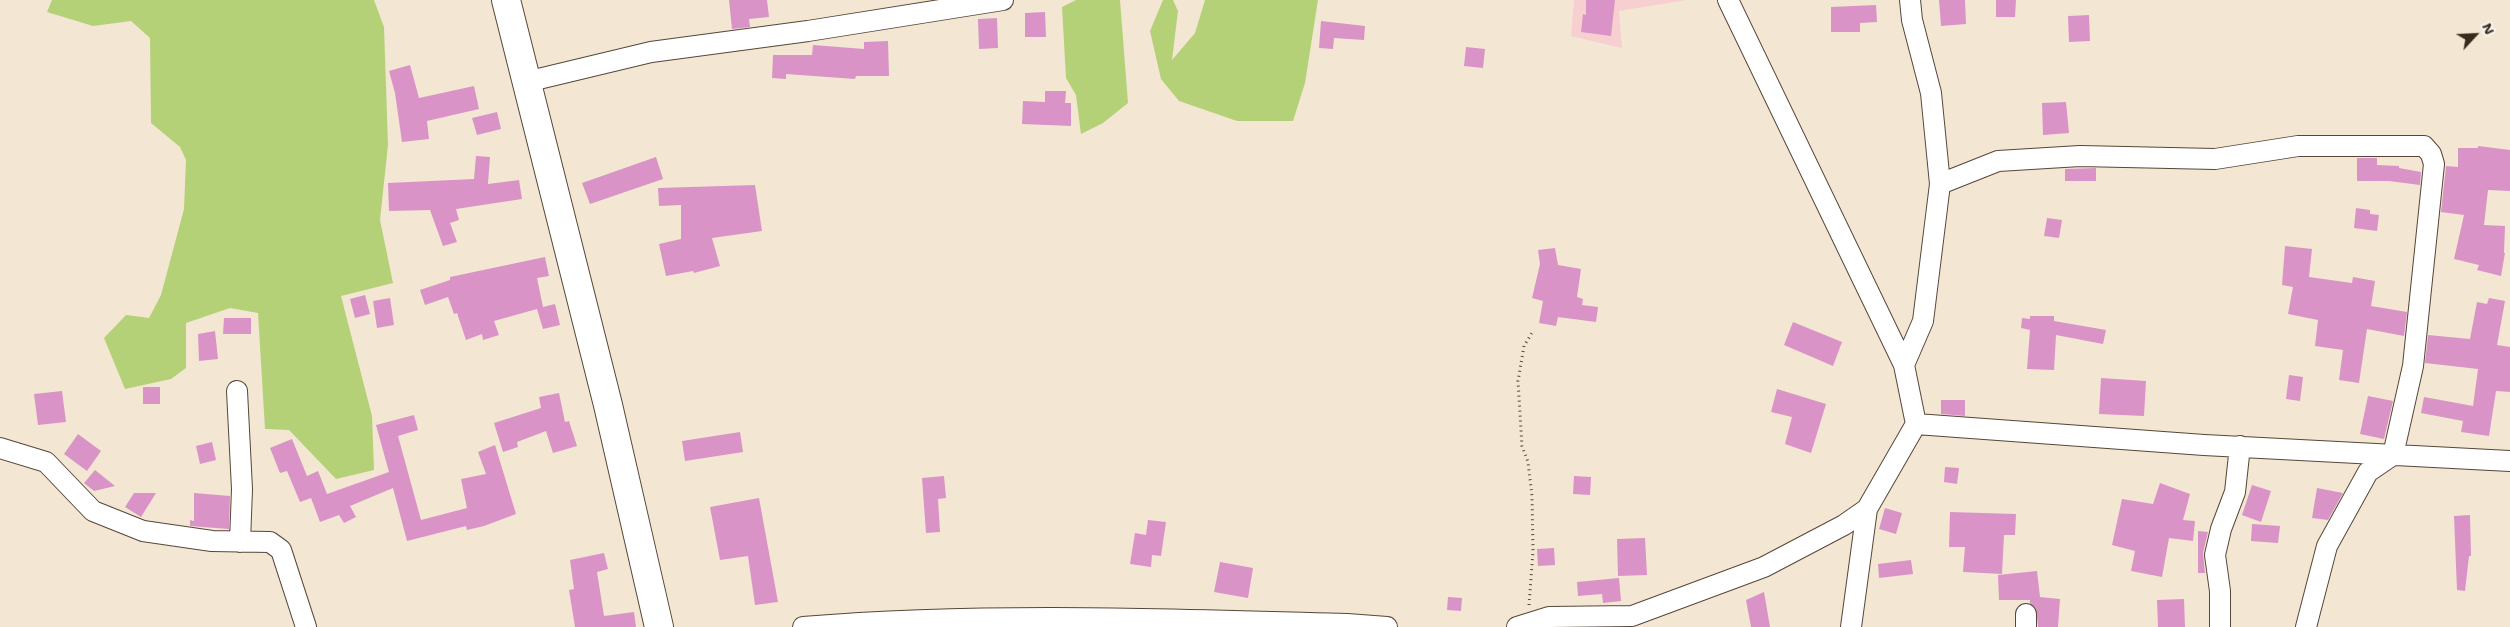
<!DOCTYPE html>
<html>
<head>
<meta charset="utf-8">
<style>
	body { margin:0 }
	#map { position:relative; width:2510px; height:627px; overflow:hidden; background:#f3e7d4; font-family:"Shantell Sans",sans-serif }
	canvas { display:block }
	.north { position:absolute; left:2450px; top:10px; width:50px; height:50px; -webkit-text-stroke:4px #f6f6f2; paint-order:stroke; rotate:65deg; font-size:14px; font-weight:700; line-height:20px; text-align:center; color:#3b2a1e }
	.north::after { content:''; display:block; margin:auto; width:18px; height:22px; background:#3b2a1e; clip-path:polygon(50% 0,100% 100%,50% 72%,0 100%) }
</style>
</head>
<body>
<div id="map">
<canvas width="2510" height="627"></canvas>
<div class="north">N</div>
</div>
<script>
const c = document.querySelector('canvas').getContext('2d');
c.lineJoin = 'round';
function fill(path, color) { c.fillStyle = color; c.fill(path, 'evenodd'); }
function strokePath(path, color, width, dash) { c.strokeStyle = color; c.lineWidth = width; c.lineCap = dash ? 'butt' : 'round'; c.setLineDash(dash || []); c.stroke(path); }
fill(new Path2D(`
	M1574 0H1687L1619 11 1622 48 1571 36Z`), '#f7cfd1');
fill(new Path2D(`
	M52 0H374L384 27 388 145 380 220 393 283 341 296 372 416 374 470 336 479 289 430 265 429 258 313 230 308 186 323V368L171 379 125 389 104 338 126 315 149 318 161 295 184 209 186 160 180 147 151 123 150 38 131 21 93 26 47 12Z
	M1076 0H1120L1128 103 1103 123 1081 134 1076 95 1066 78 1062 7Z
	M1163 0H1173L1178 11 1172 60 1195 33 1205 0H1318L1305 83 1293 121H1237L1179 101 1161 79 1150 31Z`), '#b4d177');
fill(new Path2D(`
	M729 0H767L769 17 749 19 750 27 732 29Z
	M1586 0H1615L1611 36 1581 32 1583 14 1586 15Z
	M1939 0H1965L1966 24 1941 26Z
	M1996 0H2016L2015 17H1996Z
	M1876 5 1877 22 1860 23V32H1831V7Z
	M1045 12 1046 37H1025V13Z
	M2089 15 2090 41 2069 42 2068 16Z
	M997 18 998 48 979 49 978 19Z
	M1321 21 1365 26 1364 40 1334 38 1333 49 1319 48Z
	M888 41 889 76H856L855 79 786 74V79L772 78 773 55H812L813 45 864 49V42Z
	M1466 47 1485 49 1483 68 1464 66Z
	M410 65 419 98 474 86 479 109 427 121 429 139 402 142 395 93 389 71Z
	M1045 91H1066L1065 103H1071V126L1022 124 1023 101 1045 102Z
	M2066 102 2069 133 2043 135 2042 103Z
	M497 112 501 129 477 135 472 118Z
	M2478 146 2510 150V191L2488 190 2484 225 2505 226 2504 253H2505L2501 276 2477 270 2479 265 2454 259 2464 215 2441 212 2446 166 2458 167V148H2478Z
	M476 156 490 157 488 184 519 180 522 199 456 209 459 220 450 223 457 242 443 246 430 210 389 211 388 183 474 179Z
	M656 157 663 179 590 204 582 183Z
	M2357 158H2377V165L2399 166V168L2421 172 2420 185 2389 181H2357Z
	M2096 168V181H2065V169Z
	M755 185 762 231 712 238 720 266 694 273 693 271 666 276 659 244 681 239V205L659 206 658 188Z
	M2356 208 2370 210V214L2379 215 2377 231 2354 228Z
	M2047 218 2062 220 2059 238 2044 236Z
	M2285 246 2312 249 2309 277 2352 283 2353 277 2375 281 2371 306 2407 312 2404 336 2367 329 2359 383 2339 380 2343 350 2315 346 2318 320 2288 314 2293 287 2282 285Z
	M1555 248 1558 265 1581 269 1577 297 1583 299 1582 305 1598 307 1596 322 1558 317 1556 326 1539 323 1543 301 1532 298 1540 264 1538 250Z
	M545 257 549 276 537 278 543 307 555 304 560 325 543 329 537 309 494 321 499 335 483 340 482 334 466 340 457 313 454 314 448 297 425 305 420 290 450 280V277Z
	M365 295 370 314 355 318 350 299Z
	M390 298 394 325 377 328 373 301Z
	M2489 298 2505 301 2497 345 2510 347V392L2496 391 2489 436 2461 432 2463 421 2421 413 2424 397 2473 406 2478 369 2425 363 2428 335 2470 339 2477 302 2487 304Z
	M2030 316H2054V321L2106 330 2103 344 2056 335 2054 370 2027 369 2030 330 2021 328 2022 318 2030 319Z
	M224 318H251V334H223Z
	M1793 322 1842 342 1833 366 1784 345Z
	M215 331 218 359 199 361 198 334Z
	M2289 375 2303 377 2300 401 2286 399Z
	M2101 378 2146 381 2144 416 2099 414Z
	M143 387H160V404H143Z
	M1777 389 1826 404 1811 453 1785 444 1792 417 1771 412Z
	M62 391 66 422 38 425 34 394Z
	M559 393 565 422 569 421 577 446 553 453 546 431 517 442 518 447 503 452 494 423 541 408 539 397Z
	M2368 396 2393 401 2384 439 2360 434Z
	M1941 400H1965V416L1941 414Z
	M414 415 418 430 398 436 421 520 467 508 461 479 486 474 478 452 495 445 516 514 484 526 467 530 466 526 407 541 393 488 350 506 356 517 344 523 339 515 320 522 311 498 300 502 287 471 280 473 270 448 292 439 307 476 318 471 327 494 389 472 376 425Z
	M740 432 743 452 685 461 682 441Z
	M78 434 101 451 87 471 64 454Z
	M212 442 216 460 200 464 196 446Z
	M1945 467 1959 468 1957 484 1944 482Z
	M95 470 115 486 94 491 84 483Z
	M944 476 946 498 938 499 940 532 926 533 922 478Z
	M1574 476 1591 477 1590 495 1573 494Z
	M2160 483 2190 494 2183 520 2195 521 2193 541 2169 538 2162 577 2131 571 2135 551 2112 545 2122 499 2153 504Z
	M2252 485 2271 491 2261 522 2242 515Z
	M2317 488 2343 493 2328 520 2312 518Z
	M134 493H156L141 517 125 507Z
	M194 493 230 496 229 529 190 526V520L194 521Z
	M759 498 778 602 755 605 748 556 720 560 710 507Z
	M1885 508 1902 513 1896 534 1879 529Z
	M1950 512 2016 514 2015 535H2004L2002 574 1963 572 1965 547H1949Z
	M2470 515 2471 556H2469L2465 591 2457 590 2454 516Z
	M1148 520 1166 522 1161 556 1152 555 1151 567 1130 564 1135 533 1146 535Z
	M2252 524 2280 526 2278 543 2251 541Z
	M2198 531 2208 532 2203 553 2205 573H2198Z
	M1645 538 1647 575 1618 576 1617 539Z
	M1554 548 1555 565 1538 566 1537 549Z
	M604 553 608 569 597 572 604 616 634 612 636 627H575L569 590 574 589 570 560Z
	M1911 560 1913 574 1879 578 1878 564Z
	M1220 562 1253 568 1248 598 1214 592Z
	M2037 571 2040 597 2060 599 2058 627H2038L2036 609 2030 603V600H1999L1998 575Z
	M1619 578 1621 601 1603 603 1602 594 1578 596 1577 582Z
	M1764 592 1770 627H1751L1746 600Z
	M1448 597 1462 598 1461 611 1447 610Z
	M2184 599 2185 627H2158L2157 600Z`), '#da93c7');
const street = new Path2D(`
	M1728 0 1904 365 1916 424
	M526 82 651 52 808 31 1003 0
	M1940 184 1998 161 2080 156 2215 159 2298 146H2424L2431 154 2434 164 2413 366 2393 455 2368 472 2327 546 2306 627
	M1904 365 1923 321 1940 184 1931 93 1912 20 1910 0
	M237 391 242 489 240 542
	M0 448 46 462 93 511 143 531 212 541 270 542 281 550 306 627
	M803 627C984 612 1166 619 1347 624L1387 627
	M1517 627 1549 617 1632 616 1764 567 1844 525 1867 509 1916 424 2204 445 2510 461
	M1851 627 1867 509
	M2026 627V614
	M2220 627V591L2215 555 2221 529 2235 492 2240 446`);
const secondary = new Path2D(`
	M506 0 608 405 659 627`);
strokePath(street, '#574639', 22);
strokePath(secondary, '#574639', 30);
strokePath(new Path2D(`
	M1529 605 1533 551 1532 496 1528 462 1522 446 1518 381 1524 346 1533 331`), '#574639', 3, [1, 4]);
strokePath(street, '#fff', 20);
strokePath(secondary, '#fff', 28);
</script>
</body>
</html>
